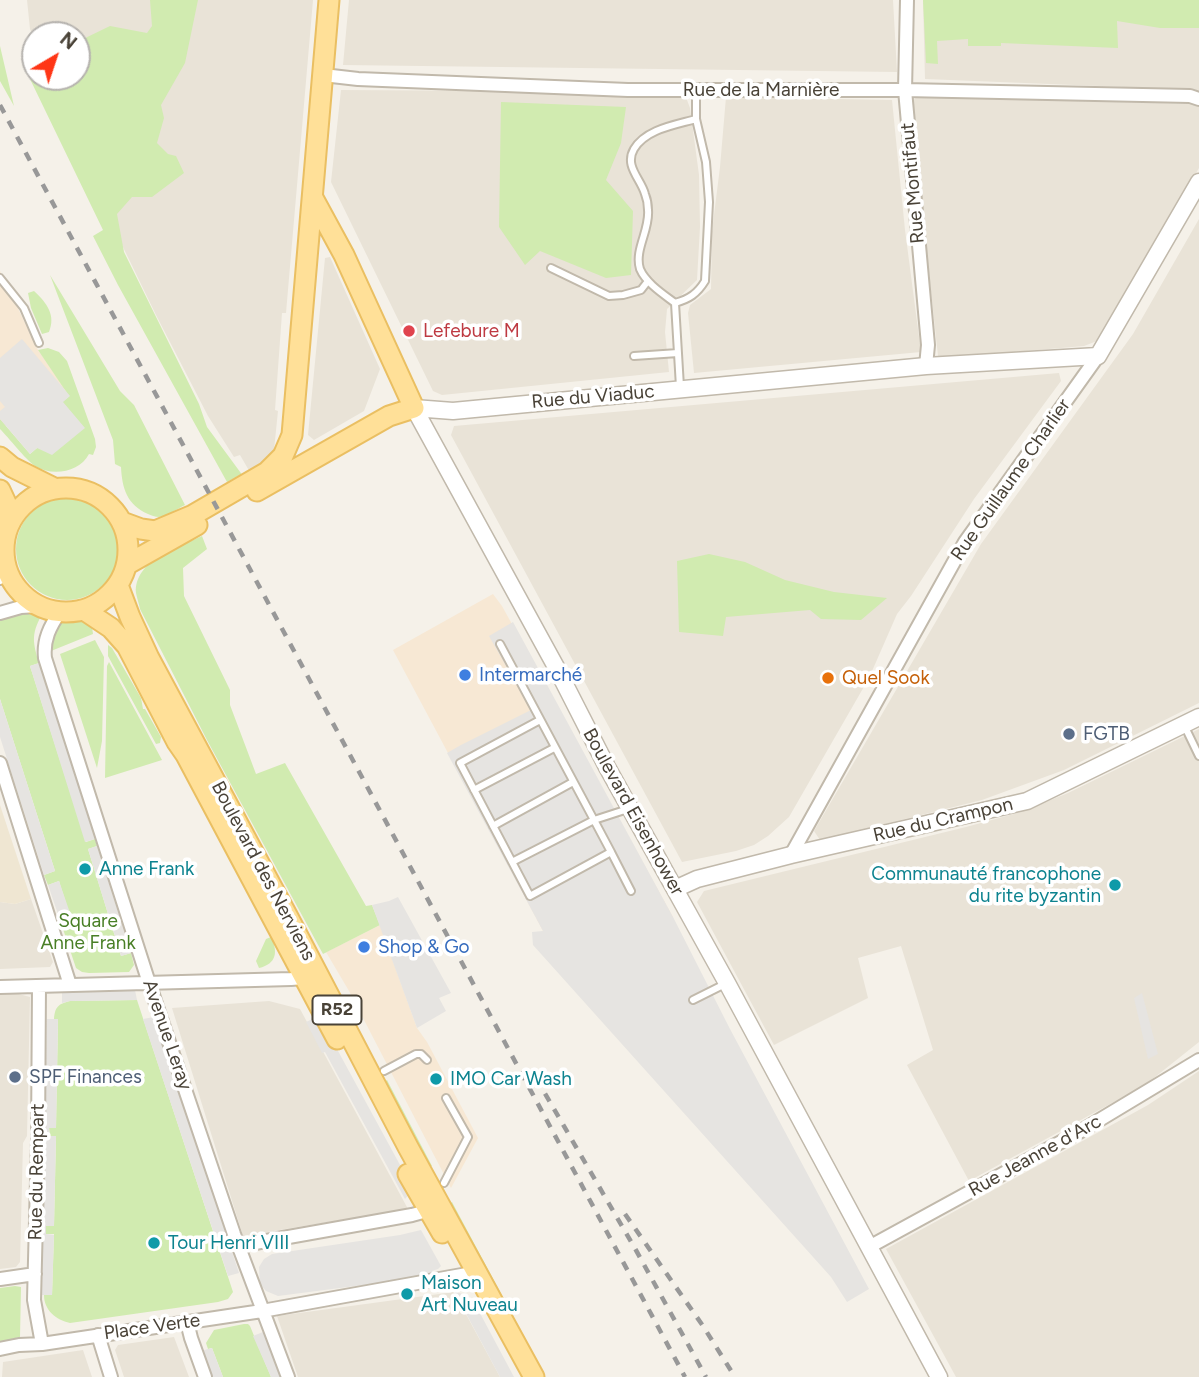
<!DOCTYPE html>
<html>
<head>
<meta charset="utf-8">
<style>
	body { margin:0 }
	#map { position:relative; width:1199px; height:1377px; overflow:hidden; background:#f5f1e9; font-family:Figtree,sans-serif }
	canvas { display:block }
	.north { position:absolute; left:21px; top:21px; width:70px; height:70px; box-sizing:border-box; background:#fff; border:2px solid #b6b3af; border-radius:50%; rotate:39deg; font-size:19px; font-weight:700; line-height:28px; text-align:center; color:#494237 }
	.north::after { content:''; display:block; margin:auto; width:24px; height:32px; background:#ff3616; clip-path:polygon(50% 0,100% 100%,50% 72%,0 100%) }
</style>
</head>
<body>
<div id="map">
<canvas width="1199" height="1377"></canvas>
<div class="north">N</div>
</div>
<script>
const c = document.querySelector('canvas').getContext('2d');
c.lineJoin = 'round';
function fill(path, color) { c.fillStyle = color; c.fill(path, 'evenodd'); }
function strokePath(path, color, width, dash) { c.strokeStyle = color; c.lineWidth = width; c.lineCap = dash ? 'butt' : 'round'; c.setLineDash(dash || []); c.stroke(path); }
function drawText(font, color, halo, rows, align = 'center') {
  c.font = font + ' Figtree,sans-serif'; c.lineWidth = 7; c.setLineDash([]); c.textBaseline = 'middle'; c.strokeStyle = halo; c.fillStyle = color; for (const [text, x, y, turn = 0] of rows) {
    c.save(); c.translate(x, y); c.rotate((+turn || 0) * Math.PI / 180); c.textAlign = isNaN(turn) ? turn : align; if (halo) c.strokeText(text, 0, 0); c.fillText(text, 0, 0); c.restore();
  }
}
fill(new Path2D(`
	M27 0H313L286 313H282L275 410 278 411 274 450 269 458 251 474 240 455 234 457 208 416 156 315 122 245 77 77V35H35V41L30 29Z
	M349 0H893L897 72 343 65Z
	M923 0H1199V90L925 79Z
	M341 90 684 92 690 108 699 175 700 227 697 280 667 309 665 332 669 372 442 395 433 391 331 182Z
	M726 97 892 100 905 230 921 352 694 373 688 313 690 305 711 289 712 231 720 167Z
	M917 97 1199 104V168L1097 341 1084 346 944 358 938 356 911 108V102Z
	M1199 219V703L1064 770 982 800 820 840 814 831 981 544 1133 334Z
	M330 257 380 369 364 411 314 440 308 435 325 258Z
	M1059 373 1061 381 974 499 911 596 897 614 869 678 789 817 768 836 754 845 736 851 682 862 451 435 454 426Z
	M1199 729V1042L1145 1085 969 1181 907 1065 933 1050 901 946 858 958 868 998 774 1045 697 902 704 891 966 827 1021 812 1068 793Z
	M31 899 53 962 50 967 0 969V902L15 904Z
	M15 993 30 997 27 1136 23 1143 20 1262 16 1267 0 1269V994Z
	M269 1001 300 1009 408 1209 243 1236 172 1008Z
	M1199 1071V1377H956L886 1249 1148 1105Z
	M454 1292 500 1377H298L277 1316Z
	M174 1337 189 1377H124L115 1350 118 1345Z
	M83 1350 92 1377H2L3 1362Z`), '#e9e3d7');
fill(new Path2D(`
	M0 271 38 350 70 396 0 429Z
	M493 594 502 606 673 917 543 931 393 650Z
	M380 925 417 1028 427 1042 478 1138 451 1188 349 991 326 952Z`), '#f7e8d4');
fill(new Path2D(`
	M0 805 31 899 15 904 0 902Z`), '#efe6d2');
fill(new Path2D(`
	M150 0H198L185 63 161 105 164 118 157 143 168 154 176 156 184 173 152 197H132L117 214 124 252 199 404 207 427 246 480 240 475 227 482 118 285 93 236 103 230 30 79 35 61V77H77V42L110 26 147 33 152 26Z
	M923 0H1199V28H1160L1117 21 1118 48 1001 43V46H968V39L937 41 938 64 926 63Z
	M0 46 14 106 0 81Z
	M501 102 626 107 621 143 606 180 633 211 631 275 606 278 540 251 525 265 499 227Z
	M50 275 120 391 134 405 185 505C177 509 167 516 159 517 155 517 151 515 148 514 127 505 122 488 121 467L115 464 113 440Z
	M34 291C47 303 56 315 49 332L42 334 31 308 28 293Z
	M48 348 59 352 67 361 95 439 96 447 93 455 89 454C80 472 52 477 35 466 25 459 9 438 0 429V419L30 454 37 448 84 428 62 402 69 396 38 350Z
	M16 549a51 51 0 1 1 102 0a51 51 0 1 1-102 0Z
	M202 536 207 549 183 568 184 596 230 690V705L256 774 285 763 366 906 372 905 380 925 323 954 207 740 140 609C139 604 137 598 136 593 134 560 179 547 202 536Z
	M709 554 745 562 785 580 834 592 887 598 861 620 821 619 810 610 726 617 723 636 679 632 677 561Z
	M20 611 31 612 41 616C31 635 33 643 39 663L30 666 86 842 95 839 97 846 88 849 121 956 131 953 134 965 129 972 89 973 82 972 76 968 58 914 68 910 59 881 48 885 44 875 55 871 0 699V617Z
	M78 620 97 624 92 627 93 634 51 651 49 644 58 624 65 621Z
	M95 640 104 657 102 741 97 768 60 654Z
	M108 645 112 648 141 698 143 709H145L161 737 160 743 156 744 108 656Z
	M109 662 162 760 105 778 107 666Z
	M271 937C278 951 277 964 259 968L256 961 266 939Z
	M137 1000 233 1292 228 1299 218 1302 70 1323C56 1320 44 1310 44 1295H52L54 1234H46V1225H54L56 1137 50 1136 49 1128 56 1127 58 1020 54 1019C55 1007 58 1004 70 1001Z
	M387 1080 432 1166H428L384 1082Z
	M452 1202 536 1359H534L449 1204Z
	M15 1286 21 1287 20 1337 0 1342V1288Z
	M244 1324H248L250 1326 271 1377H223L212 1348 208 1349 206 1343 214 1330Z`), '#d1ebb0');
fill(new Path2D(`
	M22 339 70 396 63 402 85 428 52 455 37 448 30 454 0 419V411L5 407 0 401V358Z
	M513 622 673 917 730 1029 869 1289 847 1302 831 1277 533 945 532 932 543 931 447 753 461 745 531 710 489 636Z
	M39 663 95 839 85 842 30 666Z
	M0 699 55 871 44 875 0 737Z
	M97 846 131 953 121 956 88 849Z
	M59 881 69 910 58 914 48 885Z
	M398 897 451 993 439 998 446 1011 417 1028 372 905 389 901Z
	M135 990 137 1000 70 1001 62 1003V991Z
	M1142 993 1158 1054 1148 1059 1134 998Z
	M319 1016 412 1187 413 1190 405 1199 325 1052 322 1053 306 1022Z
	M154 1017 239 1273 228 1276 143 1019Z
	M47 1019H58L56 1128H49L50 1136H56L54 1226H46V1234L54 1235 52 1295H41Z
	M421 1230 441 1266 438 1269 432 1271 433 1276 278 1296 266 1291 260 1284 259 1267 264 1259 272 1254 400 1235Z
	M454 1291 465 1295 474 1302 514 1377H500Z
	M263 1332 268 1344 281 1377H271L253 1336Z
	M212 1348 223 1377H211L201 1351Z`), '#e6e4e1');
const service = new Path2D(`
	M551 268 609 296 623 295 641 290 648 281
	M0 278 24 308 39 343
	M675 303C663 294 646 283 640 269 634 250 650 230 648 210 648 205 647 199 645 194 641 179 624 166 634 149 646 129 675 125 696 119
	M634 356 678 353
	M680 387 675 303C689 299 697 294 705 281L709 202 706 162 696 119V89
	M500 644 594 820 628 809
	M1185 727 1199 756
	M474 790 554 748
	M493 826 573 782
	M611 852 631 891
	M512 862 594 820 611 852 530 896 460 763 540 720
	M693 1000 725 984
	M384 1071 416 1054H421L427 1060
	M444 1183 468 1137 446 1098`);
const minor = new Path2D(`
	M907 0 905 90 928 345 926 366
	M323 75 358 79 628 90H905L1190 96 1199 99
	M0 578 6 570
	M60 612C50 626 43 640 45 658L149 983 234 1234 288 1377
	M0 613 21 607 38 606
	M0 763 70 985
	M791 855 965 542 1098 356
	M39 986 38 1140 34 1300 42 1344
	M0 987 291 979 304 978 310 975
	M238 1246 412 1215 434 1209
	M869 1247 1081 1131 1199 1060
	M0 1279 35 1274
	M187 1322 191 1338 205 1377
	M98 1335 111 1377
	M0 1349 19 1345 42 1344 262 1311 467 1274H478`);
const tertiary = new Path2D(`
	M414 408 556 667 607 767 727 983 939 1377
	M414 408 453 411 926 366 1098 356 1199 182
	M675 889 697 879 791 855 1027 801 1199 717`);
const primary = new Path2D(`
	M0 457 12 467 54 488
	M4 550a62 62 0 1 1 124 0a62 62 0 1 1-124 0Z
	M0 490 7 505 9 522
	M257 491 389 416 414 408 344 255 313 198
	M122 522 141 529 155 531 193 515 267 472 283 456 292 435 329 0
	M128 564 197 525
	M118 585 130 617 149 658 289 919 408 1147 534 1377
	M84 610 111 628 127 646 177 742 186 755 337 1039
	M408 1174 442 1233`);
strokePath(service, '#c1b9ab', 10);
strokePath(minor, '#c1b9ab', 16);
strokePath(tertiary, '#c1b9ab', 19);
strokePath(primary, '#eabf62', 23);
strokePath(service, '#fff', 6);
strokePath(minor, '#fff', 12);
strokePath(tertiary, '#fff', 16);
strokePath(primary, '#ffe098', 19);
strokePath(new Path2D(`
	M0 105 685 1377
	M536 1078 637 1252 706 1377
	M625 1214 703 1326 735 1377`), '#989898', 4.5, [9, 9]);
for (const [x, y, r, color] of [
	[409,331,7,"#e0444e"],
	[465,675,7,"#3f7fe0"],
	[828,678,7,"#e8710a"],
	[1069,734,7,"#5c6f8a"],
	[85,869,7,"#0f9aa8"],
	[1115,885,7,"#0f9aa8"],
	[364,947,7,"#3f7fe0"],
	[15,1077,7,"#5c6f8a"],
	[436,1079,7,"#0f9aa8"],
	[154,1243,7,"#0f9aa8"],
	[407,1294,7,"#0f9aa8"]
]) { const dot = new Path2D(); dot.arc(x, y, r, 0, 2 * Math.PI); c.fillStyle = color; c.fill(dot); strokePath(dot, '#fff', 2.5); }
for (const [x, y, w] of [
	[337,1010,49]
]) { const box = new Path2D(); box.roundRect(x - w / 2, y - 14.5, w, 29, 5); c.fillStyle = '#fff'; c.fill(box); strokePath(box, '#494237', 2); }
drawText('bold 18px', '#494237', null, [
	["R52",337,1010]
]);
drawText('19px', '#494237', '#fff', [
	["Rue de la Marnière",761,90],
	["Rue Montifaut",913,183,-95],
	["Rue du Viaduc",593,397,-5],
	["Rue Guillaume Charlier",1011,480,-55],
	["Boulevard Eisenhower",633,812,61],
	["Rue du Crampon",943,820,-13],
	["Boulevard des Nerviens",263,871,62],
	["Avenue Leray",167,1035,71],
	["Rue Jeanne d'Arc",1035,1156,-29],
	["Rue du Rempart",37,1172,-89],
	["Place Verte",152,1327,-8]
]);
drawText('19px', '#be3a42', '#fff', [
	["Lefebure M",423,331]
], 'left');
drawText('19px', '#366cbe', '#fff', [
	["Intermarché",479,675],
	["Shop & Go",378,947]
], 'left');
drawText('19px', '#c56008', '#fff', [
	["Quel Sook",842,678]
], 'left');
drawText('19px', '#4e5e75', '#fff', [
	["FGTB",1083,734],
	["SPF Finances",29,1077]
], 'left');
drawText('19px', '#0d838f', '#fff', [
	["Anne Frank",99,869],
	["Communauté francophone",1101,874,"right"],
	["du rite byzantin",1101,896,"right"],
	["IMO Car Wash",450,1079],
	["Tour Henri VIII",168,1243],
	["Maison",421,1283],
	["Art Nuveau",421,1305]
], 'left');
drawText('19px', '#497f26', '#fff', [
	["Square",88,921],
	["Anne Frank",88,943]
]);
</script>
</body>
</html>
